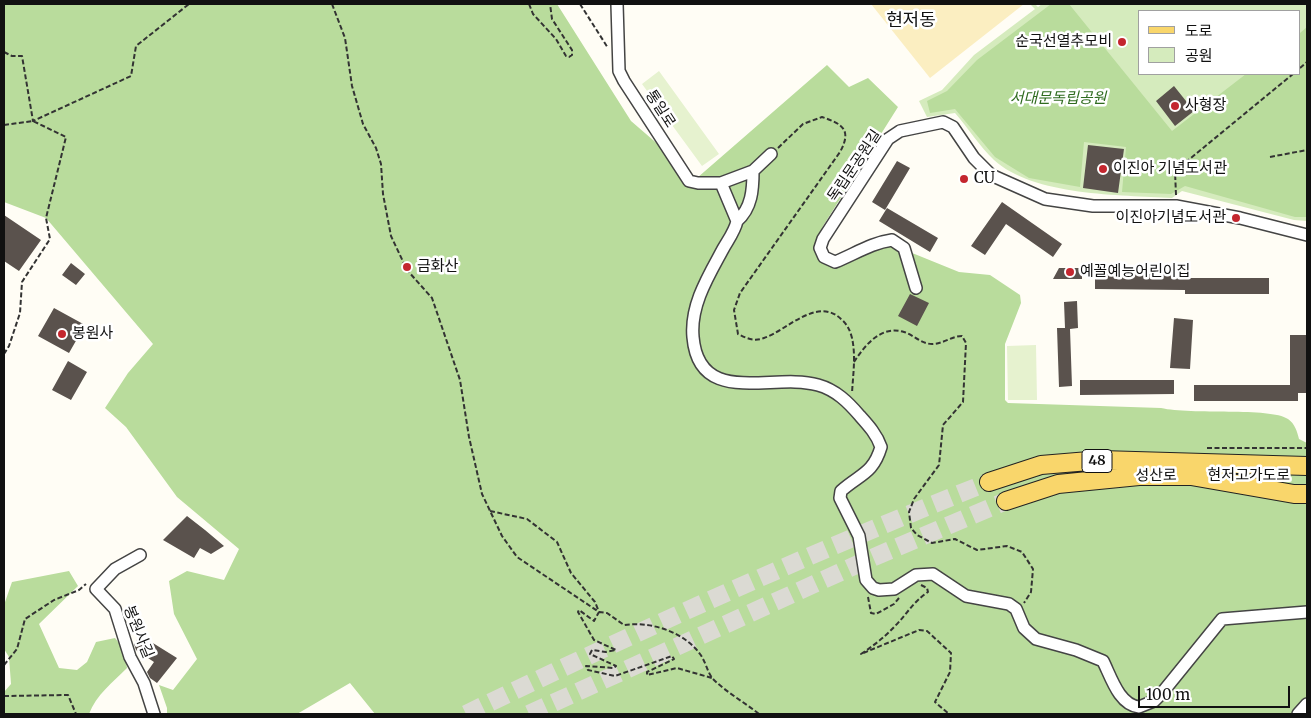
<!DOCTYPE html>
<html>
<head>
<meta charset="utf-8">
<style>
	body { margin:0 }
	#map { position:relative; width:1311px; height:718px; overflow:hidden; background:#fffdf5; font-family:Merriweather,"Noto Sans KR",serif }
	canvas { display:block }
	.frame { position:absolute; inset:0; border:5px solid #111; pointer-events:none }
	.legend { position:absolute; left:1138px; top:10px; width:162px; height:65px; box-sizing:border-box; background:#fff; border:1px solid #a0a0a0; margin:0; padding:6px 9px; list-style:none; font-size:15px; color:#111 }
	.legend li { display:flex; align-items:center; gap:10px; height:25px }
	.legend b { width:25px; border:1px solid #a0a0a0 }
	.scale { position:absolute; left:1138px; top:686px; width:152px; height:22px; box-sizing:border-box; border:2px solid #111; border-top:0; padding-left:6px; font-size:15px; line-height:18px; white-space:nowrap; color:#111; -webkit-text-stroke:4px #fff; paint-order:stroke }
</style>
</head>
<body>
<div id="map">
<canvas width="1311" height="718"></canvas>
<div class="frame"></div>
<ul class="legend">
<li><b style="height:6px;background:#f9d66b"></b>도로</li>
<li><b style="height:14px;background:#d5ebbd"></b>공원</li>
</ul>
<div class="scale">100 m</div>
</div>
<script>
const c = document.querySelector('canvas').getContext('2d');
c.lineJoin = 'round';
function fill(path, color) { c.fillStyle = color; c.fill(path, 'evenodd'); }
function strokePath(path, color, width, dash) { c.strokeStyle = color; c.lineWidth = width; c.lineCap = dash ? 'butt' : 'round'; c.setLineDash(dash || []); c.stroke(path); }
function drawText(font, color, halo, rows, align = 'center') {
  c.font = font + ' Merriweather,"Noto Sans KR",serif'; c.lineWidth = 5; c.setLineDash([]); c.textBaseline = 'middle'; c.strokeStyle = halo; c.fillStyle = color; for (const [text, x, y, turn = 0] of rows) {
    c.save(); c.translate(x, y); c.rotate((+turn || 0) * Math.PI / 180); c.textAlign = isNaN(turn) ? turn : align; if (halo) c.strokeText(text, 0, 0); c.fillText(text, 0, 0); c.restore();
  }
}
fill(new Path2D(`
	M1030 4H1035L1038 7 1042 4H1307V221L1294 220 1182 191 1172 198C1121 195 1033 196 994 160 980 147 968 128 955 113L927 117 919 101 942 90 974 55 1035 9ZM1140 11H1300V74H1140Z`), '#d5ebbd');
fill(new Path2D(`
	M4 4H557L631 121 697 178 827 65 849 87 868 78 898 107 823 226 815 249 835 265 890 244 959 272 990 275 1020 295 1021 303 1005 344V400L1008 403 1161 408C1191 415 1270 407 1288 419 1295 424 1297 431 1299 439L1307 443V714H375L350 683 297 714H167V708L159 685 173 690 197 659 174 614 169 581 187 571 224 580 239 549 177 497 126 427 105 408 128 373 153 344 46 218 4 202Z
	M1051 4H1069L1172 131 1246 74H1300V33L1307 27V217H1295L1185 186 1171 194 1122 192 1126 147 1084 142 1080 187 1029 178 995 157 955 109 930 113 927 101 947 91 977 60Z
	M69 571 78 586 39 624 59 668 77 670 87 662 96 642 115 638 124 649 127 668C113 682 96 695 89 714H4V692L11 684 9 657 4 649V605L12 582Z`), '#b9dc9c');
fill(new Path2D(`
	M871 4H1024L930 78Z`), '#fbeec1');
fill(new Path2D(`
	M659 71 719 154 702 166 642 84Z
	M1036 345 1037 400H1008L1007 346Z`), '#e6f2cf');
fill(new Path2D(`
	M1174 86 1194 111 1175 126 1156 101Z
	M1088 145 1124 149 1118 193 1083 188Z
	M897 161 910 168 885 210 872 202Z
	M1002 202 1062 244 1053 257 1006 224 985 255 971 246Z
	M887 208 938 238 930 252 879 221Z
	M4 215 41 240 19 271 4 261Z
	M71 263 85 274 76 285 62 275Z
	M1059 268H1082V279H1053Z
	M1095 272 1174 273V278H1269V294H1185V290L1095 289Z
	M910 294 929 303 917 326 898 316Z
	M1077 301 1078 328 1070 329 1072 386 1059 387 1057 328H1065L1064 302Z
	M54 308 85 325 69 353 38 336Z
	M1174 318 1193 320 1190 369 1170 368Z
	M1290 335H1306V393H1298V401H1194V385H1290Z
	M68 361 87 372 71 400 52 390Z
	M1080 380H1174V394L1080 395Z
	M187 516 205 530 224 546 211 554 200 548 194 558 163 540Z
	M140 635 177 658 157 683 150 678 147 672 154 662 136 650 134 644Z`), '#5a524d');
strokePath(new Path2D(`
	M466 714C638 631 812 552 989 482
	M529 714 867 560 1006 501`), '#dbdad3', 18, [18, 9]);
const street = new Path2D(`
	M617 4 619 71 624 81 689 181 698 183H721L737 221C735 231 728 240 723 249 709 275 690 305 693 337 699 408 773 372 818 385 836 390 848 402 860 416 869 426 877 435 881 447 873 474 860 474 841 491L840 498 859 536 866 580 873 588 879 590 894 589 916 575 933 574 966 596 1009 604 1016 609 1024 628 1036 639 1076 650 1103 661C1111 677 1119 705 1139 707L1154 701 1162 693 1222 619 1307 612
	M753 171 771 154
	M721 183 753 171C753 189 752 208 737 221
	M916 288 904 248 892 240C871 243 855 254 835 262L824 257 820 248 823 239 888 139 900 131 943 122 953 127 974 158 991 175 1045 199 1093 206H1176L1240 218 1307 235
	M140 555 115 569 96 589 115 609 130 657 144 683 154 714
	M1298 714 1307 704`);
const primary = new Path2D(`
	M989 482 1041 465 1101 460 1307 466
	M1006 501 1058 484 1139 476H1191L1294 494H1307`);
strokePath(street, '#444', 14);
strokePath(primary, '#222', 20);
strokePath(new Path2D(`
	M332 4 345 38 352 86 363 124 376 148 381 164 383 194 391 236 407 270 432 298 460 380 469 437 482 494 502 536 517 557 599 612 607 613 624 625C651 621 684 632 700 654 706 662 707 672 713 679 726 692 744 702 759 714
	M529 4 533 14 556 39 566 56 569 57 572 55V50L552 19 550 4
	M580 4 608 48
	M4 52 12 56H22L33 121 131 76 136 46 189 4
	M1300 68 1307 62
	M4 125 33 121 66 137 46 218 50 239 22 282 20 313 9 346 4 354
	M778 148 803 124 822 117C843 124 852 130 840 152L740 293 734 310 738 334C746 338 754 342 764 338 786 331 817 296 841 319 847 324 850 330 852 338 856 356 853 375 852 393
	M1270 157 1307 150
	M1176 195 1175 171 1293 74
	M854 362C865 345 881 325 904 332 914 335 921 344 932 344 943 344 952 336 962 336L966 343 963 402 943 425 939 465 914 499 909 512 911 528 917 535 932 543 955 539 977 550 1007 546 1022 552 1033 569 1031 592 1024 603
	M1207 448H1307
	M490 511 527 519 557 542 571 573 595 602 599 612 594 621 579 610 578 612 594 640 616 650 606 652 592 650 590 654 616 666 614 668 586 666 588 670 615 676 672 656 674 659 647 672V675L677 668 712 678
	M921 585 927 588 928 592C913 602 907 614 895 626 885 637 873 646 861 654L919 630 927 631 951 653 950 672 935 702 949 714
	M868 597 871 613 876 614 894 604 899 598
	M4 665 17 649 25 619 54 600 79 590 86 584
	M4 696 68 695 76 714`), '#333', 2, [5, 2.5]);
strokePath(street, '#fff', 11);
strokePath(primary, '#f9d66b', 18);
for (const [x, y, r, color] of [
	[1122,42,5,"#c4262e"],
	[1175,106,5,"#c4262e"],
	[1103,169,5,"#c4262e"],
	[964,179,5,"#c4262e"],
	[1236,218,5,"#c4262e"],
	[407,267,5,"#c4262e"],
	[1070,272,5,"#c4262e"],
	[62,334,5,"#c4262e"]
]) { const dot = new Path2D(); dot.arc(x, y, r, 0, 2 * Math.PI); c.fillStyle = color; c.fill(dot); strokePath(dot, '#fff', 2); }
for (const [x, y, w] of [
	[1097,461,30]
]) { const box = new Path2D(); box.roundRect(x - w / 2, y - 11.5, w, 23, 4); c.fillStyle = '#fff'; c.fill(box); strokePath(box, '#111', 1); }
drawText('bold 14px', '#111', null, [
	["48",1097,461]
]);
drawText('15px', '#111', '#fff', [
	["순국선열추모비",1112,42,"right"],
	["사형장",1185,106],
	["이진아 기념도서관",1113,169],
	["CU",974,179],
	["이진아기념도서관",1226,218,"right"],
	["금화산",417,267],
	["예꼴예능어린이집",1080,272],
	["봉원사",72,334]
], 'left');
drawText('italic 15px', '#2f6b1f', '#fff', [
	["서대문독립공원",1058,99]
]);
drawText('15px', '#111', '#fff', [
	["통일로",660,109,57],
	["독립문공원길",855,166,-56],
	["성산로",1156,476,-1],
	["현저고가도로",1249,476],
	["봉원사길",138,632,68]
]);
drawText('18px', '#111', '#fff', [
	["현저동",911,21]
]);
</script>
</body>
</html>
